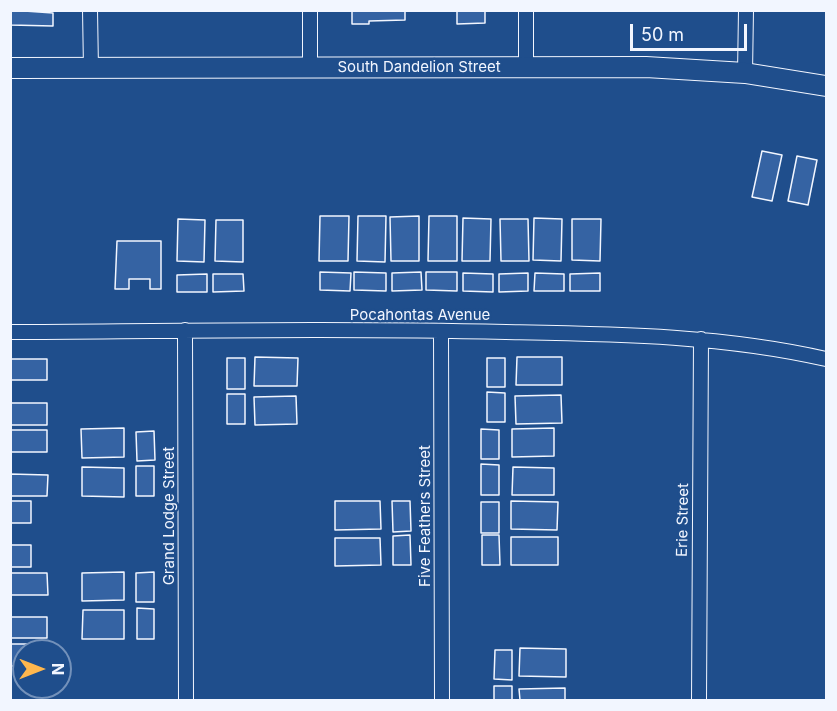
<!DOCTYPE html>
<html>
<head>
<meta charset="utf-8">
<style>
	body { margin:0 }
	#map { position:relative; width:837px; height:711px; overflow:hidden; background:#1f4e8c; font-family:Inter,sans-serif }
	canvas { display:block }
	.frame { position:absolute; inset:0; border:12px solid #f2f6ff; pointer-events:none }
	.north { position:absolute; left:12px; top:639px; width:60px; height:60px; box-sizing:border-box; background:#1f4e8c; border:2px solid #7391ba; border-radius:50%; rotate:90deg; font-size:16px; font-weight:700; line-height:24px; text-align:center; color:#f2f6ff }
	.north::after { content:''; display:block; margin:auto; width:21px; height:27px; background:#ffb74d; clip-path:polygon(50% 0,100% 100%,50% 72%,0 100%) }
	.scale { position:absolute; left:630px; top:24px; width:117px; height:27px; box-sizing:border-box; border:3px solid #f2f6ff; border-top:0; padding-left:8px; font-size:18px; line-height:21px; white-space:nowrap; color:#f2f6ff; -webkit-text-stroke:4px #1f4e8c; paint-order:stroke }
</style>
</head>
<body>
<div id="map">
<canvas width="837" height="711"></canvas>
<div class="frame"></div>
<div class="north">N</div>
<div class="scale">50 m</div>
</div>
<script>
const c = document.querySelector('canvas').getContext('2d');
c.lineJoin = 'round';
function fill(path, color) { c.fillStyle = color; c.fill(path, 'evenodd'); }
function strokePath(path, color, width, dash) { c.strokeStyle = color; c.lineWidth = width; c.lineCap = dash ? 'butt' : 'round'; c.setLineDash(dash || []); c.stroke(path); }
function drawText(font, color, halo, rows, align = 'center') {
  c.font = font + ' Inter,sans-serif'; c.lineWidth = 4.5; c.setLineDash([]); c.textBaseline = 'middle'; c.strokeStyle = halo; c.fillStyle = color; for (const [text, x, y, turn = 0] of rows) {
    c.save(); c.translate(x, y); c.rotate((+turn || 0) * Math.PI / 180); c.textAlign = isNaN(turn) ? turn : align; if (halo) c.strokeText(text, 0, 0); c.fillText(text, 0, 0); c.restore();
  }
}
const building = new Path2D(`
	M10 10 53 13V26L10 25Z
	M405 10V20L369 21V24H352V11Z
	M457 10H485V23L457 24Z
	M762 151 782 155 772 201 752 197Z
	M797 156 817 160 808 205 788 201Z
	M320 216H349L348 261H319Z
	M358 216H386L385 262 357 261Z
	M419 216V261H391L390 217Z
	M429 216H457V261H428Z
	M463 218 491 219 490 261H462Z
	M534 218 562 219 561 261 533 260Z
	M178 219 205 220 204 262 177 261Z
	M500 219H528L529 261H501Z
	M572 219H601L600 261 572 260Z
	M216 220H243V262L215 261Z
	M117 241H161V289H150V279H129V289H115Z
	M320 272 351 273 350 291 320 290Z
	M354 272 386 273V291L354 290Z
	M421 272 422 290 392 291V273Z
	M426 272H457V291L426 290Z
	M463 273 493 274V292L463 291Z
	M528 273V291L499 292V274Z
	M535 273 564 274V291H534Z
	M600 273V291H570V274Z
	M207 274V292H177V275Z
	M213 274H243L244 291 213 292Z
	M255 357 298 358 297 386H254Z
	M517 357H562V385H516Z
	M227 358H245V389H227Z
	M487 358H505V387H487Z
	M10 359H47V380H10Z
	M487 392 505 393V422H487Z
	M227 394H245V424H227Z
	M561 395 562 423 516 424 515 396Z
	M296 396 297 424 255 425 254 397Z
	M10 403H47V425H10Z
	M124 428V457L82 458 81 429Z
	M554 428V456L512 457V429Z
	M481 429 499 430V459H481Z
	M10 430H47V452H10Z
	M154 431 155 460 137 461 136 432Z
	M481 464 499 465V495H481Z
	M136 466H154V496H136Z
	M82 467 124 468V497L82 496Z
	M513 467 554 468V495H512Z
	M10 474 48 475 47 496H10Z
	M10 501H31V523H10Z
	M335 501H380L381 529 335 530Z
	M392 501H410L411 531 393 532Z
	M511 501 558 502 557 530 511 529Z
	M481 502H499V533H481Z
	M410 535 411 565H393V536Z
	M482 535H499L500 565H482Z
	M511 537H558V565H511Z
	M335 538H380L381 565 335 566Z
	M10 545H31V567H10Z
	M124 572V600L82 601V573Z
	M154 572V602H136V573Z
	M10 573H47L48 595H10Z
	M137 608 154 609V639H137Z
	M83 610H124V639H82Z
	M10 617H47V638H10Z
	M10 644H34L35 651H24V666H10Z
	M520 648 566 649V677L519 676Z
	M495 650H512V680L494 679Z
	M494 686H512V700H494Z
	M565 688V700H520L519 689Z`);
fill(building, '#3563a3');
strokePath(building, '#f2f6ff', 1.5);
const street = new Path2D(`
	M90 10 91 69
	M310 10V67
	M526 66V10
	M745 73 746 10
	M185 330 186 700
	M441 331 442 700
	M10 332C176 331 341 328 506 332 613 334 721 335 826 359
	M699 700 701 339`);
const secondary = new Path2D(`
	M10 68 646 67 745 73 826 86`);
strokePath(street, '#f2f6ff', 16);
strokePath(secondary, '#f2f6ff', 22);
strokePath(street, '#1f4e8c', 14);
strokePath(secondary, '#1f4e8c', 20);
drawText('15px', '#f2f6ff', '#1f4e8c', [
	["South Dandelion Street",419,67],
	["Pocahontas Avenue",420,315],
	["Grand Lodge Street",169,516,-90],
	["Five Feathers Street",425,516,-90],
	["Erie Street",683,520,-89]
]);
</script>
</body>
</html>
